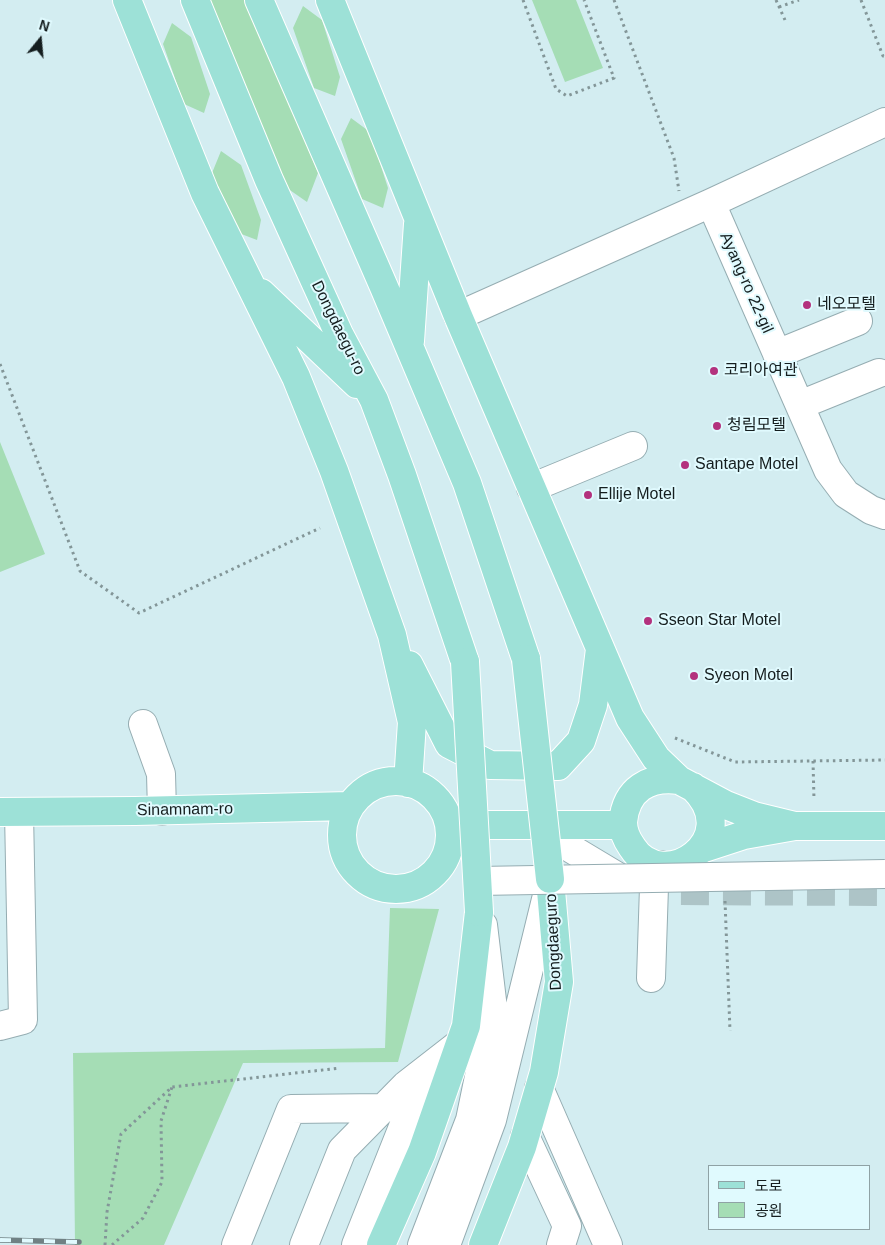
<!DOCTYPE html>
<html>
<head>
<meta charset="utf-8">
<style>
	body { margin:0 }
	#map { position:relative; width:885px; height:1245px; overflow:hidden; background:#d3edf1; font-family:Arial,"Noto Sans KR",sans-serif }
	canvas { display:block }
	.legend { position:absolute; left:708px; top:1165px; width:162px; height:65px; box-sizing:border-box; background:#e0fafe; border:1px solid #8fa2a5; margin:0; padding:6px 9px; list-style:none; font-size:15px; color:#151e1f }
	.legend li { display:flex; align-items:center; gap:10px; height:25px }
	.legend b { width:25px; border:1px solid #8fa2a5 }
	.north { position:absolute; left:15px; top:15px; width:50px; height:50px; -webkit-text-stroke:4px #e0fafe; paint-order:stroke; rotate:17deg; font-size:14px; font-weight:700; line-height:20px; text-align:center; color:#151e1f }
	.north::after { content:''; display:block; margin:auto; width:18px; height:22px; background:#151e1f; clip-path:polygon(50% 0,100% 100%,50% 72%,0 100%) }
</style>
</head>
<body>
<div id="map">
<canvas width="885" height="1245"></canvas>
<ul class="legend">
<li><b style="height:6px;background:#9de1d7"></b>도로</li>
<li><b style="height:14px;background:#a5ddb5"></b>공원</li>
</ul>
<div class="north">N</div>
</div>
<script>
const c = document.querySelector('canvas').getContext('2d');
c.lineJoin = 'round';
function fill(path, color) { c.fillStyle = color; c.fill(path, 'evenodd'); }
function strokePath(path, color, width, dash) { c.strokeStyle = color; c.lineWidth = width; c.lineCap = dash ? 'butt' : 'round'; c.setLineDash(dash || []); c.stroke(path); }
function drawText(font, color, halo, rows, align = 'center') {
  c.font = font + ' Arial,"Noto Sans KR",sans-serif'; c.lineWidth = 4; c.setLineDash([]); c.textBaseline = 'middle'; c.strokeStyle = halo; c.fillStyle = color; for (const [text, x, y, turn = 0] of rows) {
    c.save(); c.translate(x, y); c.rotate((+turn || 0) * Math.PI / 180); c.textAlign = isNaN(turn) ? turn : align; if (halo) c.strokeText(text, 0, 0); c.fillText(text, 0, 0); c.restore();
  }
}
fill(new Path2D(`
	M206 0H247L318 173 307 202 284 186Z
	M532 0H576L603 68 565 82Z
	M303 6 322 20 340 77 335 96 314 88 293 28Z
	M172 23 191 37 210 94 204 113 184 104 163 44Z
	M351 118 370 132 388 188 383 208 362 199 341 139Z
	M221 151 241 165 261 220 257 240 236 232 212 173Z
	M0 442 45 554 0 572Z
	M390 908 439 909 398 1062 243 1063 164 1245H75L73 1053 385 1048Z`), '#a5ddb5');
strokePath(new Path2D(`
	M661 868 662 891 885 892`), '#adc4c7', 28, [28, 14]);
const minor = new Path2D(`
	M711 203 828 470 846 494 871 510 885 515
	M458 316 711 203 885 122
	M777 354 858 321
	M800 405 879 373
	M531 488 633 446
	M143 724 161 774 162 811
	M545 833 620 878
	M651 978 654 887 661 865
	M0 1026 23 1020 19 812
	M539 1088 608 1245
	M525 1136 567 1226 561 1245
	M236 1245 291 1109 383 1108
	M304 1245 342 1150 406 1085 460 1043
	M356 1245 424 1074
	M422 1245 470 1120 493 1009 483 925
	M446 1245 492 1120 549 887`);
const major = new Path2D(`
	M127 0 205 193 296 377 334 471 392 635 412 722 408 783
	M195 0 269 180 339 334 374 400 402 475 465 662
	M259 0 384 287 467 483 526 659
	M330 0 458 316 630 718 656 758 679 780 726 805 754 816 795 826
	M261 293 357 384
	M410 341 418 224
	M409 665 449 744 490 765 558 766 581 741 593 705 600 649
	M679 780C649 776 626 789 623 822 623 831 627 840 632 847 663 896 747 839 693 787
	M342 835a54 54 0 1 1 108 0a54 54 0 1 1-108 0Z
	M0 812 135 811 350 806
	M451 825H623
	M701 849 744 835 795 826H885
	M381 1245 422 1152 466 1026 479 912
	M483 1245 522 1147 544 1072 559 982 550 879`);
strokePath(minor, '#95adb2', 30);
strokePath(major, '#fff', 30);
strokePath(new Path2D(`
	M523 0 556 89 567 96 614 78 584 0
	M614 0 674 158 679 191
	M776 0 785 20
	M861 0 883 56H885
	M779 7 799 0
	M0 364 80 571 139 613 320 528
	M675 738 735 762 885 760
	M813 761 814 800
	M725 901 730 1031
	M105 1245 107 1212 121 1134 172 1087 340 1068
	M112 1245 143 1218 162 1182 161 1121 172 1087`), '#839698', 3, [2.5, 4]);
strokePath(minor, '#fff', 28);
strokePath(major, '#9de1d7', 28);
const rail = new Path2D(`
	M0 1240 79 1242`);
strokePath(rail, '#708184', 5.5);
strokePath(rail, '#e0fafe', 4, [11]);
const minorBridge = new Path2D(`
	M478 881 885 874`);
const majorBridge = new Path2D(`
	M526 659 550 879
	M465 662 479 912`);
strokePath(minorBridge, '#95adb2', 30, []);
strokePath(majorBridge, '#fff', 30, []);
strokePath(minorBridge, '#fff', 28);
strokePath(majorBridge, '#9de1d7', 28);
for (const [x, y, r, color] of [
	[807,305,5,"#b3327e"],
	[714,371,5,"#b3327e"],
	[717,426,5,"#b3327e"],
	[685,465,5,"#b3327e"],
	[588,495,5,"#b3327e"],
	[648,621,5,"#b3327e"],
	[694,676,5,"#b3327e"]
]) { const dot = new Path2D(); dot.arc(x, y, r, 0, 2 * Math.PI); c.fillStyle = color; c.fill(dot); strokePath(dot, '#e0fafe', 2); }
drawText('16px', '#151e1f', '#e0fafe', [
	["Ayang-ro 22-gil",746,283,66],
	["Dongdaegu-ro",338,328,64],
	["Sinamnam-ro",185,810,-1],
	["Dongdaeguro",554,942,-93]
]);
drawText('16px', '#151e1f', '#e0fafe', [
	["네오모텔",817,305],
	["코리아여관",724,371],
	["청림모텔",727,426],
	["Santape Motel",695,465],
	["Ellije Motel",598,495],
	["Sseon Star Motel",658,621],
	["Syeon Motel",704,676]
], 'left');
</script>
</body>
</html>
